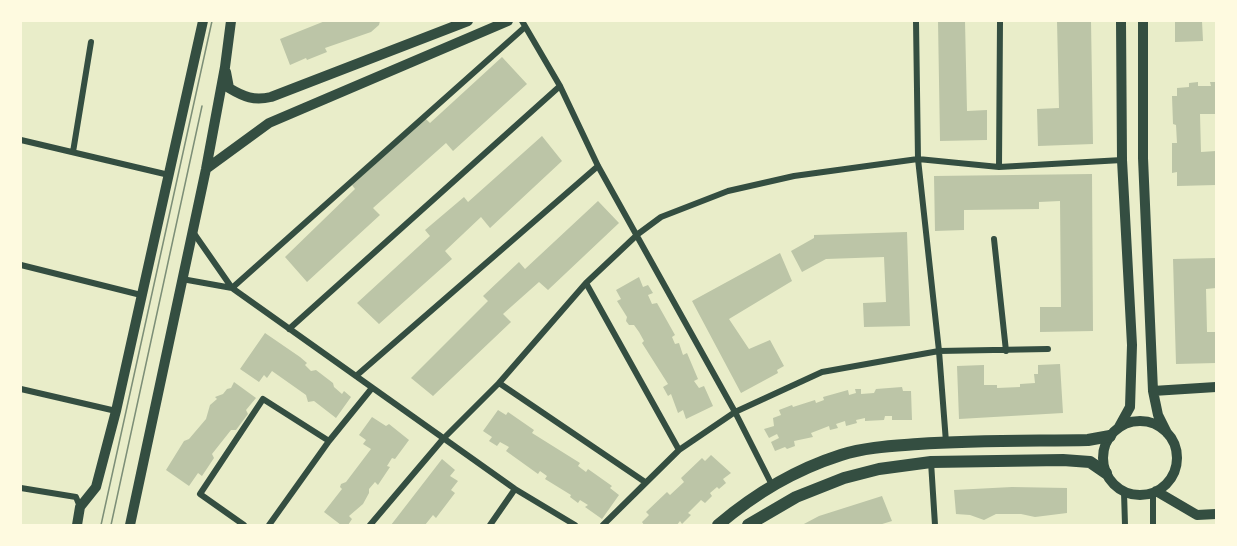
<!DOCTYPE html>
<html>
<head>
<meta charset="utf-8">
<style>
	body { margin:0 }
	#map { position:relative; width:1237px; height:546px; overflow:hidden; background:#e9edc9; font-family:Poppins,sans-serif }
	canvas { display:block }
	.frame { position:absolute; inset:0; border:22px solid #fefae0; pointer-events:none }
</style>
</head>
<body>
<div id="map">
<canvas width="1237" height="546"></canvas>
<div class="frame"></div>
</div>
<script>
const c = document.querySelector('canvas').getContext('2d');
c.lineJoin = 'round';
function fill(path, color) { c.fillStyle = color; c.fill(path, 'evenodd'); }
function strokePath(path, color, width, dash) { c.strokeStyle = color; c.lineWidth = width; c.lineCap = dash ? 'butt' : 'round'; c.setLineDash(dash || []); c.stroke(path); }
fill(new Path2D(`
	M325 21H380L379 25 371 32 325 48 327 52 307 60 306 58 290 65 280 39Z
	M938 21H965L967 111 987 110V140L940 141Z
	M1057 21H1091L1093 144 1038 146 1037 109 1059 108Z
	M1175 21H1202L1203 41 1175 42Z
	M502 57 527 84 453 151 446 143 373 208 380 215 307 282 285 257 355 189 352 185 425 118 430 123Z
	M1198 82V86H1211L1210 82H1216V114H1200L1201 152 1216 151V185L1177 186V172L1172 173V143H1177L1176 125 1173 124 1172 96H1177V88L1189 87V83Z
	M542 136 562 161 490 228 481 217 445 251 452 259 379 324 357 303 430 236 425 230 464 197 468 202Z
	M1092 174 1093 331 1040 332V307H1061L1060 201 1039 202V209L964 210V230L935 231 934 176Z
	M598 201 619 223 548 290 539 282 503 314 511 322 433 396 411 378 488 301 483 296 519 262 525 269Z
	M907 232 910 326 864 327 863 303 886 302 884 257 826 259 802 272 791 251 814 238V235Z
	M780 253 792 281 729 319 749 349 770 340 784 366 777 370 778 373 741 393 692 301Z
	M1216 258V288L1206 289 1207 332H1216V363L1176 364 1173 259Z
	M639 277 643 287 648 285 653 293 648 295 652 304 657 303 675 335 672 337 675 344 679 343 683 355 687 353 698 379 694 381 699 388 704 386 713 406 686 419 683 410 678 413 671 394 668 396 663 387 668 384 642 343 644 341 639 332 634 325H629L626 321 627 317 617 301 621 299 616 290Z
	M265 333 300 357 307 363 305 365 311 371 316 370 333 383 334 387 342 394 344 391 351 397 336 418 314 401 308 402 306 395 272 371 267 378 264 375 259 382 240 369Z
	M1060 364 1063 413 959 419 957 366 984 365V385H997V388L1020 387V384L1035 383 1034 374H1038V365Z
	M234 382 256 398 246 410 248 414 236 430H231L212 454 214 458 202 476 198 473 189 486 166 470 184 441 189 439 206 419 210 405 217 399 215 397 223 394 227 389 231 388Z
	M902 387 903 391H911L912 420H892V416H885L884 420 865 421V418L856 420 857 423 846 426 845 421 836 424 838 428 830 430 829 426 811 433 813 437 794 441 795 446 787 449 785 447 775 451 771 442 779 438 777 434 769 438 764 429 774 426 773 418 781 415 779 410 792 405 793 407 815 400 816 403 824 400 823 397 848 390 849 395 856 393 855 389H861V394L874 393 876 389Z
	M498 410 506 415 508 412 534 430 532 433 580 463 578 466 586 472 588 469 612 486 610 488 619 495 602 519 585 507 588 505 580 500 578 503 570 497 571 495 545 479 547 476 540 471 538 474 506 451 509 447 500 442 497 446 489 441 492 437 483 431Z
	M372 417 386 426 389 424 409 440 395 459 392 458 387 466 390 467 378 485 375 482 369 489V493L363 504 349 516 352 519 348 525H341L324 512 342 489 340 487 341 484 346 482 371 449 363 444 366 440 359 435Z
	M711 455 731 473 723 479 726 483 719 489 717 487 710 493 712 496 705 503 701 500 688 513 691 515 682 524 680 521 677 525H644L642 522 649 515 646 512 667 492 670 495 684 482 681 478 702 458 705 461Z
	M442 459 455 470 450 476 458 481 451 490 455 493 436 518 433 515 425 525H391Z
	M1012 487 1067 488V513L1035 517 1021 514H996L984 520 970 515 956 514 954 490Z
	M882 496 892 521 879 525H802L819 516Z`), '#bcc5a7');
strokePath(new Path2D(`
	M522 21 560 86 598 166 735 412 772 485
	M916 21 918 159 939 351 946 442
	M21 140 169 175
	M73 152 91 42
	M999 167 1000 21
	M193 232 232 288 515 489 575 525
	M994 239 1006 351
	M21 265 141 295
	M182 279 232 288
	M586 283 679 450
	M232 288 525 27
	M289 329 560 86
	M356 376 598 166
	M499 383 645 482
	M21 389 116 411
	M931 462 935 525
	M21 488 76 497 80 507
	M1124 492 1125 525
	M1153 493V525
	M244 525 200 494 263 399 329 441
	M269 525 329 441 372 388
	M370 525 443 439 499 383 586 283 638 234 661 217 728 191 794 176 918 159 999 167 1122 160
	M490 525 515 489
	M603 525 679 450 735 412 822 372 939 351 1048 349`), '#344e41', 6);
strokePath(new Path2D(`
	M1143 21V158L1153 391 1158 415 1167 433
	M226 72 229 88C244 97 254 101 271 97L468 21
	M206 169 269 123 508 21
	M1153 391 1216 387
	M1103 458a37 37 0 1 1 74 0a37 37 0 1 1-74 0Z
	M1119 427 1130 407 1132 345 1122 160 1121 21
	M1156 491 1197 515 1216 514
	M77 525 80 507 96 487 116 411 203 21
	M130 525 206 169 225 67 231 21`), '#344e41', 10);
strokePath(new Path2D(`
	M718 525C756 493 794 470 841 455 866 447 892 446 918 444 975 440 1032 441 1088 440L1110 436
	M748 525 796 497 844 478 879 469 931 462 1063 460 1090 462 1106 473`), '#344e41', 12);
strokePath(new Path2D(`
	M101 525 212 21
	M111 525 202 106`), '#7c8e77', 1.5);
</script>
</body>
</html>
